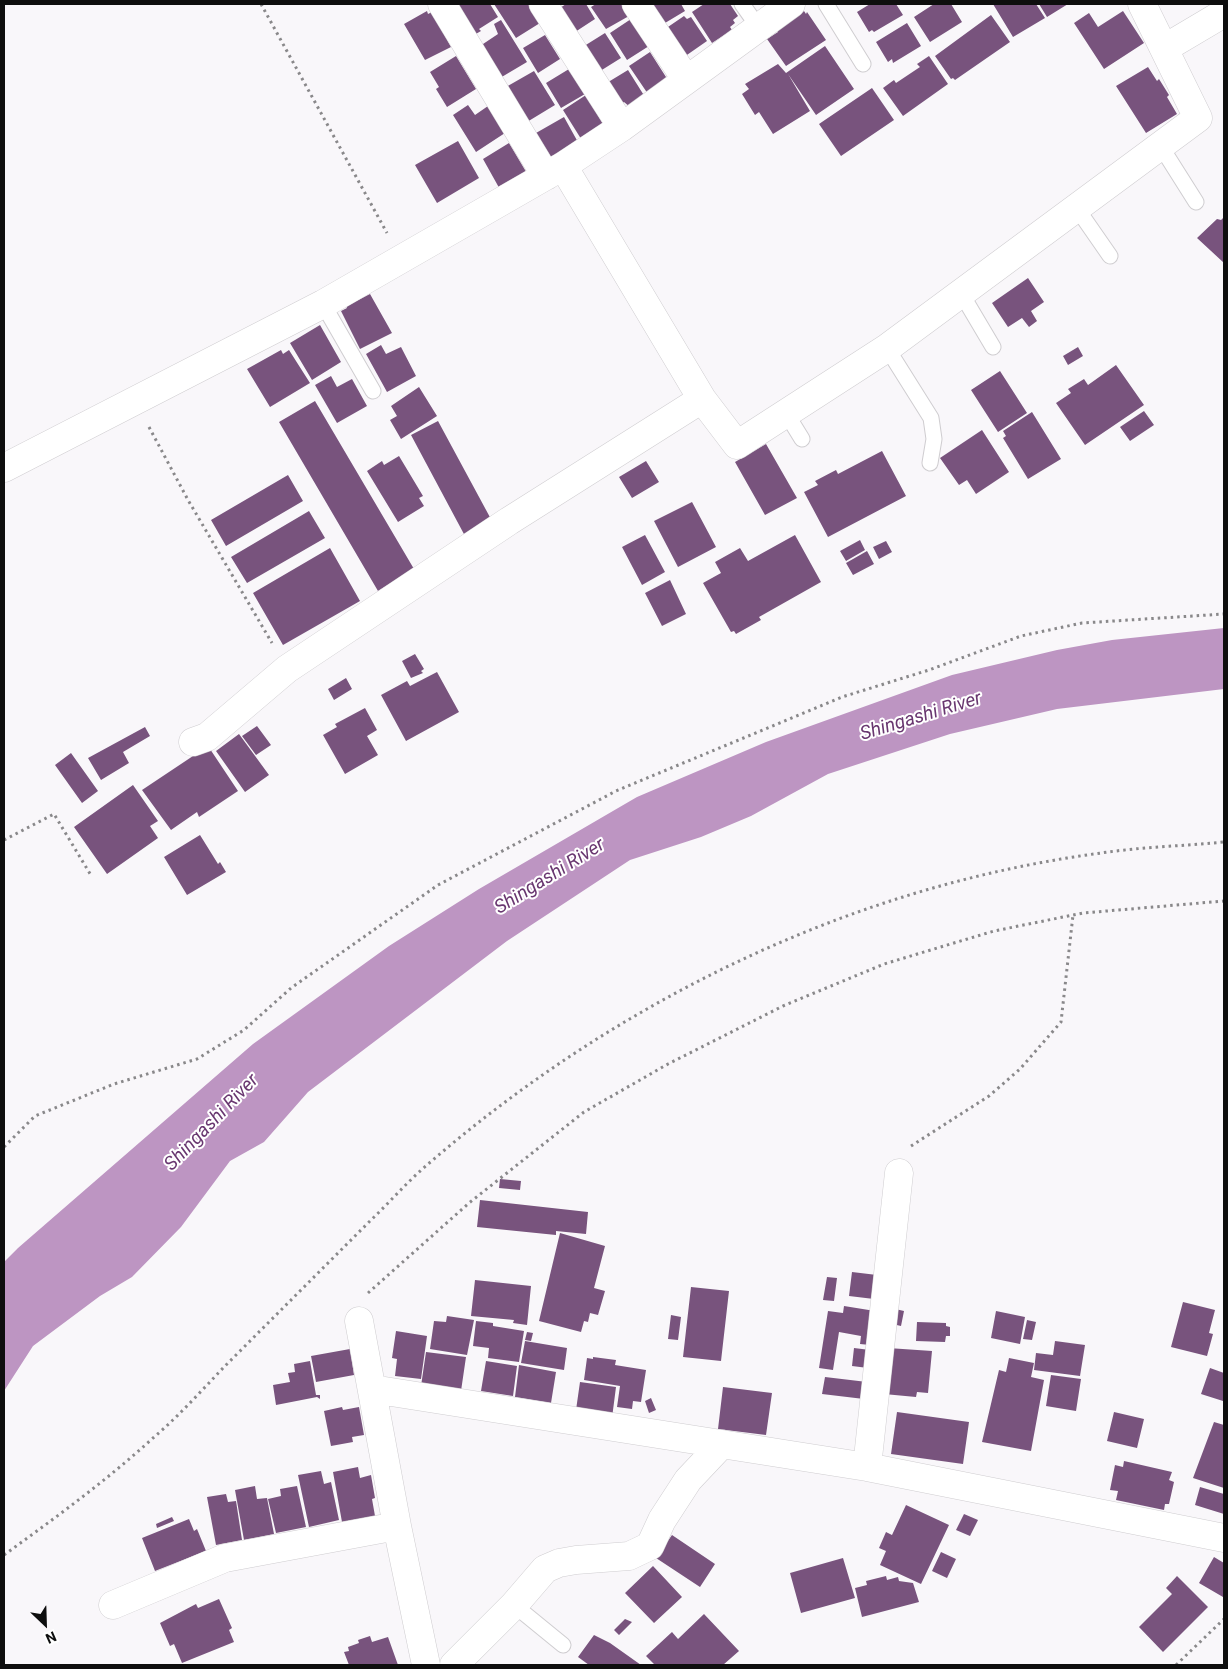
<!DOCTYPE html>
<html>
<head>
<meta charset="utf-8">
<style>
	body { margin:0 }
	#map { position:relative; width:1228px; height:1669px; overflow:hidden; background:#f9f7fa; font-family:Roboto,sans-serif }
	canvas { display:block }
	.frame { position:absolute; inset:0; border:5px solid #0e0e0e; pointer-events:none }
	.north { position:absolute; left:20px; top:1599px; width:50px; height:50px; -webkit-text-stroke:4px #fff; paint-order:stroke; rotate:156deg; font-size:14px; font-weight:700; line-height:20px; text-align:center; color:#0e0e0e }
	.north::after { content:''; display:block; margin:auto; width:18px; height:22px; background:#0e0e0e; clip-path:polygon(50% 0,100% 100%,50% 72%,0 100%) }
</style>
</head>
<body>
<div id="map">
<canvas width="1228" height="1669"></canvas>
<div class="frame"></div>
<div class="north">N</div>
</div>
<script>
const c = document.querySelector('canvas').getContext('2d');
c.lineJoin = 'round';
function fill(path, color) { c.fillStyle = color; c.fill(path, 'evenodd'); }
function strokePath(path, color, width, dash) { c.strokeStyle = color; c.lineWidth = width; c.lineCap = dash ? 'butt' : 'round'; c.setLineDash(dash || []); c.stroke(path); }
function drawText(font, color, halo, rows, align = 'center') {
  c.font = font + ' Roboto,sans-serif'; c.lineWidth = 4; c.setLineDash([]); c.textBaseline = 'middle'; c.strokeStyle = halo; c.fillStyle = color; for (const [text, x, y, turn = 0] of rows) {
    c.save(); c.translate(x, y); c.rotate((+turn || 0) * Math.PI / 180); c.textAlign = isNaN(turn) ? turn : align; if (halo) c.strokeText(text, 0, 0); c.fillText(text, 0, 0); c.restore();
  }
}
fill(new Path2D(`
	M1224 628V689L1057 709 950 734 828 774 751 816 701 837 630 860 507 941 308 1092 264 1142 230 1161 181 1227 132 1277 100 1296 33 1346 4 1391V1262L18 1248 253 1044 389 946 479 889 637 797 766 742 952 675 1057 650 1112 640Z`), '#bd95c2');
fill(new Path2D(`
	M455 4H490L498 17 479 29 481 31 474 35Z
	M494 4H528L540 23 516 38Z
	M566 4H586L595 19 572 34 557 10Z
	M596 4H621L629 16 606 29 591 7Z
	M649 4H681L685 11 665 23Z
	M704 4H730L738 16 733 20 735 23 730 27 732 30 712 43 692 12Z
	M870 4H896L903 15 874 32 872 30 869 32 857 12Z
	M934 4H951L962 22 930 42 914 17Z
	M993 4H1036L1045 18 1013 37Z
	M1039 4H1068L1047 17Z
	M427 11 428 14 432 12 451 47 425 60 404 24Z
	M804 11 806 14 807 12 826 40 786 66 767 39 778 32 776 29Z
	M1123 11 1144 43 1104 69 1074 23 1089 13 1098 27Z
	M991 15 1010 42 955 80 953 78 951 79 935 56Z
	M684 16 687 19 691 17 707 41 684 57 665 29Z
	M631 19 649 46 627 60 610 33Z
	M501 20 527 62 500 78 480 46 498 34 494 24Z
	M907 23 921 46 893 63 892 59 888 62 876 42Z
	M605 33 621 58 597 73 581 48Z
	M545 35 560 59 538 73 523 48Z
	M825 46 854 89 816 115 788 74 810 111 773 134 759 112 755 115 742 94 749 89 745 84 778 64 786 73Z
	M650 52 666 77 665 81 648 94 629 66Z
	M456 56 476 89 447 107 436 89 439 87 430 72Z
	M929 56 948 84 903 116 883 88 894 80 896 83 920 67 917 64Z
	M1148 67 1157 81 1159 79 1169 95 1167 97 1177 114 1146 133 1116 86Z
	M569 69 585 94 561 108 546 83Z
	M628 70 645 97 630 107 624 102 618 106 605 84Z
	M534 71 555 105 527 122 506 87Z
	M872 88 894 120 841 156 819 124Z
	M586 95 603 124 583 142 563 110Z
	M468 105 475 115 488 106 505 133 476 152 453 115Z
	M564 117 579 144 552 159 536 133Z
	M458 141 479 178 437 203 415 165Z
	M509 143 528 175 502 193 483 159Z
	M1224 217V263L1197 238 1217 219 1221 220Z
	M1028 278 1044 302 1031 311 1037 321 1029 327 1022 318 1008 327 992 303Z
	M370 294 392 333 360 349 341 311 347 308 346 306Z
	M320 325 341 362 312 380 290 343Z
	M381 345 386 354 401 347 416 376 387 392 366 354Z
	M1078 347 1083 356 1068 365 1063 356Z
	M281 350 283 354 289 350 310 383 270 407 247 369Z
	M1116 365 1144 405 1085 445 1056 403 1071 393 1068 389 1084 379 1088 385Z
	M1000 371 1027 413 998 432 971 390Z
	M331 376 337 387 352 379 367 406 337 423 315 385Z
	M419 387 437 416 401 439 390 420 397 416 391 406Z
	M315 401 414 569 378 591 279 422Z
	M1144 411 1154 425 1130 441 1120 427Z
	M1032 412 1061 459 1028 479 1003 438 1006 436 1003 431Z
	M438 421 492 521 465 536 411 435Z
	M982 430 1009 472 976 494 967 480 959 485 940 458Z
	M766 444 797 498 765 515 735 462Z
	M882 451 906 496 828 537 804 492 818 485 815 481 836 470 838 474Z
	M399 456 423 496 419 498 424 506 398 522 367 471 382 461 384 465Z
	M646 461 659 482 632 498 619 477Z
	M288 475 303 501 226 546 211 520Z
	M692 502 716 547 678 567 654 521Z
	M309 511 325 538 247 583 231 557Z
	M645 535 665 572 642 585 622 547Z
	M795 535 821 582 759 617 761 620 736 634 734 631 731 632 703 583 721 573 715 562 740 548 748 561Z
	M860 540 865 550 846 561 840 551Z
	M886 541 892 552 879 559 873 547Z
	M330 548 360 601 283 645 253 593Z
	M867 551 874 564 853 575 846 563Z
	M670 580 686 614 662 626 645 593Z
	M415 654 424 669 421 671 423 673 411 678 402 661Z
	M437 672 459 712 406 741 381 695 407 681 410 686Z
	M346 678 352 689 334 700 328 689Z
	M365 708 377 730 367 736 378 755 345 774 323 735 337 727 335 724Z
	M257 726 271 745 256 755 242 736Z
	M145 727 150 736 123 752 129 763 101 780 88 758Z
	M239 734 269 775 245 792 216 751Z
	M208 746 238 791 199 817 197 812 171 830 142 790Z
	M71 753 98 791 82 803 55 765Z
	M133 785 158 821 150 826 158 838 107 874 74 827Z
	M200 835 218 864 220 862 226 872 187 895 164 857Z
	M500 1179 521 1181 520 1190 499 1188Z
	M480 1200 588 1212 586 1234 556 1231V1235L477 1227Z
	M560 1233 605 1246 594 1288 605 1291 598 1315 590 1313 588 1322 584 1321 581 1332 539 1321Z
	M852 1272 877 1275 874 1299 849 1296Z
	M827 1277 837 1278 834 1301 823 1300Z
	M475 1280 531 1286 527 1325 513 1323 514 1320 471 1316Z
	M691 1287 729 1291 721 1361 683 1357Z
	M1183 1302 1215 1310 1209 1333 1213 1334 1207 1356 1171 1347Z
	M844 1306 875 1311 870 1345 860 1344 861 1336 839 1332 833 1370 819 1368 828 1311 843 1313Z
	M891 1308 904 1311 901 1326 888 1323Z
	M996 1311 1025 1317 1020 1344 991 1338Z
	M671 1315 681 1317 678 1340 668 1339Z
	M447 1316 474 1320 467 1355 430 1349 434 1321 446 1322Z
	M1027 1320 1036 1322 1032 1340 1023 1339Z
	M476 1321 493 1323V1326L524 1331 519 1362 488 1358 489 1348 473 1346Z
	M917 1322 946 1323V1326L950 1327V1336H946L945 1342 916 1341Z
	M396 1331 427 1336 421 1379 395 1376 397 1359 392 1358Z
	M527 1332 533 1333 531 1341 525 1340Z
	M525 1341 567 1348 564 1370 521 1363Z
	M1055 1341 1085 1345 1080 1376 1034 1370 1036 1353 1053 1355Z
	M854 1348 870 1350 868 1368 852 1366Z
	M888 1348 932 1351 928 1393 917 1392 916 1397 884 1394Z
	M350 1349 354 1375 316 1382 311 1356Z
	M426 1352 466 1357 461 1391 421 1386Z
	M593 1357 616 1360 615 1365 646 1370 641 1402 633 1401 632 1409 617 1407 620 1386 584 1380 587 1358 593 1359Z
	M1009 1358 1034 1363 1031 1377 1044 1380 1031 1451 982 1442 999 1370 1006 1372Z
	M310 1361 316 1395H320V1399L317 1397 276 1405 273 1385 290 1382 288 1373 295 1372 294 1364Z
	M486 1361 517 1366 513 1396 481 1391Z
	M519 1365 556 1372 551 1403 515 1397Z
	M1210 1368 1224 1373 1223 1401 1201 1394Z
	M1051 1375 1081 1379 1076 1411 1046 1406Z
	M825 1377 867 1382 864 1399 822 1394Z
	M580 1382 616 1387 612 1418 576 1410Z
	M723 1387 772 1393 766 1435 718 1429Z
	M651 1398 656 1410 649 1413 645 1401Z
	M342 1407 343 1410 359 1407 364 1435 352 1437 353 1442 331 1446 324 1411Z
	M897 1412 969 1422 963 1464 891 1454Z
	M1114 1412 1144 1419 1137 1448 1107 1441Z
	M1214 1422 1224 1425V1488L1193 1478Z
	M1124 1461 1172 1472 1169 1480 1174 1482 1169 1504H1165L1164 1510 1116 1500 1118 1491 1110 1490 1115 1465 1123 1467Z
	M358 1467 360 1478 371 1475 375 1498 372 1499 375 1516 342 1522 333 1472Z
	M321 1471 324 1484 331 1482 339 1520 309 1527 298 1475Z
	M255 1486 257 1499 267 1498 274 1534 244 1540 235 1490Z
	M297 1486 306 1527 276 1533 268 1499 281 1496 280 1489Z
	M1200 1487 1224 1494V1514L1195 1505Z
	M226 1494 228 1502 236 1501 242 1540 216 1545 207 1497Z
	M906 1505 949 1525 921 1584 880 1565 886 1551 879 1548 886 1532 892 1535Z
	M964 1514 978 1520 970 1536 956 1530Z
	M172 1517 174 1521 157 1528 156 1524Z
	M189 1519 194 1531 197 1529 206 1551 155 1571 142 1538Z
	M672 1535 715 1564 700 1587 656 1558Z
	M941 1552 956 1559 947 1578 932 1571Z
	M1214 1557 1224 1563 1223 1597 1199 1583Z
	M843 1558 855 1598 801 1613 790 1573Z
	M653 1566 682 1597 654 1623 625 1593Z
	M886 1576 887 1580 898 1577 899 1581 913 1583 919 1602 862 1617 855 1588 867 1585 866 1581Z
	M1177 1576 1208 1607 1163 1652 1139 1627 1172 1594 1166 1588Z
	M219 1599 232 1628 229 1630 234 1642 182 1663 174 1644 170 1646 160 1623 196 1604 198 1608Z
	M704 1614 739 1651 723 1665H655L646 1656 672 1632 678 1639Z
	M625 1619 632 1622 619 1635 614 1630Z
	M594 1635 610 1643 641 1665H589L578 1657Z
	M370 1636 372 1642 388 1637 398 1665H349L344 1652 349 1651 348 1647 359 1643 358 1640Z`), '#78537d');
const lane = new Path2D(`
	M742 4 759 28
	M826 4 863 64
	M1160 145 1196 202
	M1076 207 1110 256
	M961 293 993 347
	M323 304 373 391
	M887 348 931 418 934 439 930 463
	M786 413 802 439
	M514 1605 563 1645`);
const street = new Path2D(`
	M442 4 546 176
	M543 4 622 127
	M636 4 686 79
	M1165 48 1224 13
	M563 166 702 399 737 445 887 348 1198 118 1142 4
	M4 468 323 304 563 166 622 127 791 4
	M193 742 207 737 287 669 509 521 702 399
	M359 1321 397 1526 426 1665
	M372 1389 867 1467 1224 1538
	M867 1467 899 1173
	M113 1605 225 1558 397 1526
	M454 1665 514 1605 545 1569 559 1563 576 1560 629 1556 650 1546 662 1520 688 1480 722 1444`);
strokePath(lane, '#cfcdd0', 17);
strokePath(street, '#cfcdd0', 29);
strokePath(new Path2D(`
	M261 4 387 233
	M149 427 188 500 272 643
	M4 840 54 814 92 877
	M911 1146 989 1096 1020 1069 1061 1022 1073 915
	M4 1147 35 1116 114 1084 197 1059 244 1030 291 988 438 885 616 791 842 697 929 670 1021 636 1082 623 1224 614
	M368 1293 469 1203 584 1112 668 1064 783 1006 884 964 994 931 1083 913 1224 901
	M4 1555C55 1518 106 1481 153 1438 179 1416 202 1390 225 1366 274 1317 322 1269 370 1221 389 1203 407 1182 427 1165 616 1001 852 886 1101 853 1141 847 1183 846 1224 842
	M1176 1665 1224 1619`), '#89888a', 3, [2.5, 4]);
strokePath(lane, '#fff', 15);
strokePath(street, '#fff', 28);
drawText('italic 19px', '#693770', '#fff', [
	["Shingashi River",921,717,-17],
	["Shingashi River",550,877,-32],
	["Shingashi River",212,1123,-46]
]);
</script>
</body>
</html>
